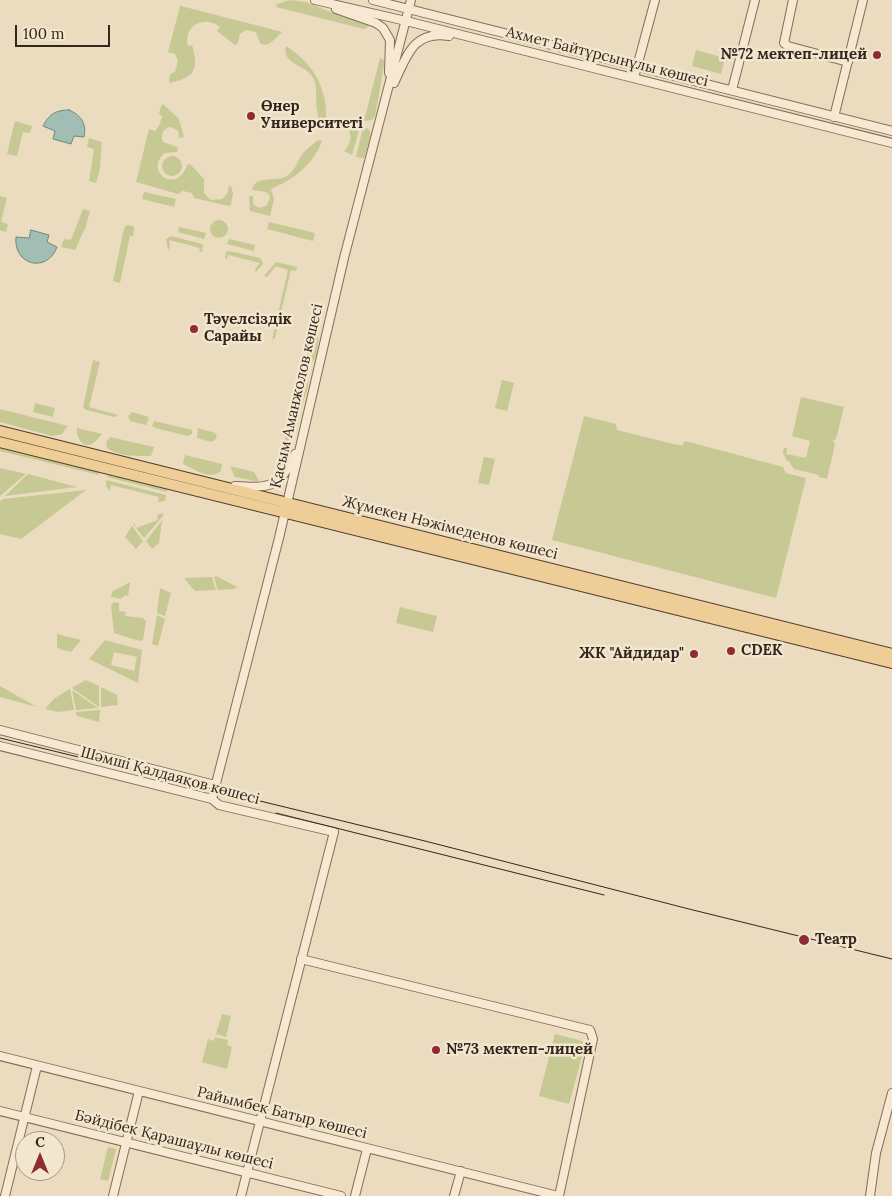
<!DOCTYPE html>
<html>
<head>
<meta charset="utf-8">
<style>
	body { margin:0 }
	#map { position:relative; width:892px; height:1196px; overflow:hidden; background:#ebdbbf; font-family:Lora,serif }
	canvas { display:block }
	.north { position:absolute; left:15px; top:1131px; width:50px; height:50px; box-sizing:border-box; background:#f3e6ce; border:1px solid #a69987; border-radius:50%; rotate:0deg; font-size:14px; font-weight:700; line-height:20px; text-align:center; color:#33261c }
	.north::after { content:''; display:block; margin:auto; width:18px; height:22px; background:#8f2b33; clip-path:polygon(50% 0,100% 100%,50% 72%,0 100%) }
	.scale { position:absolute; left:15px; top:25px; width:95px; height:22px; box-sizing:border-box; border:2px solid #33261c; border-top:0; padding-left:6px; font-size:15px; line-height:18px; white-space:nowrap; color:#33261c; -webkit-text-stroke:4px #f3e6ce; paint-order:stroke }
</style>
</head>
<body>
<div id="map">
<canvas width="892" height="1196"></canvas>
<div class="north">С</div>
<div class="scale">100 m</div>
</div>
<script>
const c = document.querySelector('canvas').getContext('2d');
c.lineJoin = 'round';
function fill(path, color) { c.fillStyle = color; c.fill(path, 'evenodd'); }
function strokePath(path, color, width, dash) { c.strokeStyle = color; c.lineWidth = width; c.lineCap = dash ? 'butt' : 'round'; c.setLineDash(dash || []); c.stroke(path); }
function drawText(font, color, halo, rows, align = 'center') {
  c.font = font + ' Lora,serif'; c.lineWidth = 5; c.setLineDash([]); c.textBaseline = 'middle'; c.strokeStyle = halo; c.fillStyle = color; for (const [text, x, y, turn = 0] of rows) {
    c.save(); c.translate(x, y); c.rotate((+turn || 0) * Math.PI / 180); c.textAlign = isNaN(turn) ? turn : align; if (halo) c.strokeText(text, 0, 0); c.fillText(text, 0, 0); c.restore();
  }
}
fill(new Path2D(`
	M290 0 306 2 333 13 373 24 364 29 276 7 277 4Z
	M180 6H181L282 32C275 38 268 49 260 43L256 32 246 30 240 34 238 43 235 45 217 31 220 27C205 15 183 25 188 46L192 45C199 70 195 77 170 83L169 81 170 74 175 72 178 61 175 54 168 52Z
	M286 46C315 65 328 89 326 124H322C311 106 321 90 312 76 304 65 281 63 286 46Z
	M696 50 725 58 721 74 692 66Z
	M380 58 384 60V65L375 116 372 120 364 121Z
	M163 104 179 119 184 137 179 138 178 131C169 122 159 130 163 142L177 147 178 150 177 152 165 153C143 171 177 196 187 165L190 164 204 179V193L211 200 222 199 227 194 229 186H231L233 193 231 205 229 206 194 198 192 193 183 191 178 194 136 182 149 129 155 131 159 126 162 117 159 113 161 106Z
	M15 121 32 126 30 133 23 132 17 156 7 154Z
	M348 127H360L352 155 344 151C351 144 352 136 348 127Z
	M363 127 369 129 371 134 365 156 364 158 356 157Z
	M89 138 102 142 100 168 96 183 89 181 94 149 87 147Z
	M318 140 322 141C313 165 294 179 271 189L274 199 270 216 250 211 249 196H253V204L259 208 266 206C278 189 260 192 252 190 255 175 274 182 285 177 295 172 296 164 301 156 306 149 312 145 318 140Z
	M162 166a10 10 0 1 1 20 0a10 10 0 1 1-20 0Z
	M144 192 176 199 174 207 142 199Z
	M0 196 7 198 1 222 8 224 6 232 0 230Z
	M83 209 90 211 86 226 75 250 61 247 64 239 71 240Z
	M210 229a9 9 0 1 1 18 0a9 9 0 1 1-18 0Z
	M269 222 315 233 313 241 267 229Z
	M127 225 133 226 134 228 133 236H130L120 283 113 281 124 228Z
	M179 227 206 233 204 239 178 232Z
	M171 236 202 244 203 246 202 252 199 251 200 248 169 240 170 247 168 250 166 239Z
	M229 239 255 245 254 251 227 244Z
	M229 251 260 258 262 261 263 264 256 272 255 269 260 263 228 255 227 259 225 258 226 252Z
	M276 262 297 267 296 271 291 270 275 338 272 340 288 270 276 266 267 277 264 276Z
	M314 324 318 325C318 338 320 357 309 366H304Z
	M93 360 100 362 89 407 118 415 115 417 86 410 83 407Z
	M301 375 307 378 308 387 282 469 278 468Z
	M502 380 514 383 507 411 495 408Z
	M801 397 844 407 836 439 833 441 835 444 827 479 819 477V475L794 469 789 461H787L783 453 784 448H787L786 454 806 458 810 441 792 436Z
	M35 403 55 408 53 417 33 412Z
	M0 409 68 426 62 434 52 436 0 422Z
	M132 412 149 417 146 425 130 421 128 416Z
	M584 416 616 424 617 430 682 446 685 441 783 467 786 473 806 478 776 598 552 540Z
	M154 421 192 430V434L188 436 155 428 152 426Z
	M77 428 102 434C99 437 96 442 92 444 82 449 76 436 77 428Z
	M198 428 215 433 217 437 215 440 211 442 197 438Z
	M110 437 154 447 151 456C137 456 119 457 107 448L106 442Z
	M0 444 98 470 99 475 0 451Z
	M185 455 222 464 221 471C210 481 194 469 183 464Z
	M484 457 495 459 489 485 478 483Z
	M230 466 254 472 259 481H255L235 477Z
	M0 468 26 474 0 496Z
	M110 473 167 488V492L107 477Z
	M28 474 77 487 5 496Z
	M106 480 166 495 165 501 158 502 159 497 111 485 110 491 106 486Z
	M86 490 21 539 0 534V501L3 499Z
	M163 513V516L144 538 133 524 134 523 136 528 158 520 157 515Z
	M419 515 505 537 502 548 419 526 417 523Z
	M162 520 159 543 152 549 146 541Z
	M132 526 143 541 136 549 125 537Z
	M216 576 237 587 234 589 218 590 214 577Z
	M212 577 216 590 195 591 184 578Z
	M128 583H130L128 596 125 595 121 599 111 597 112 592Z
	M160 588 171 593 165 616 157 613Z
	M114 602 119 603V611L126 612 125 616 143 618 146 621 143 640 139 641 114 633 111 605Z
	M400 607 437 616 433 632 396 623Z
	M157 615 165 619 158 646 152 644Z
	M57 634 81 640 71 652 59 649 57 647Z
	M105 640 142 650 138 683 89 659ZM114 652 137 657 134 671 111 665Z
	M86 680 99 686V707L72 688Z
	M0 686 37 707 0 697Z
	M101 687 117 695 118 705 101 707Z
	M70 689 74 710 58 712 45 709 55 698Z
	M72 690 98 708 76 710Z
	M100 710 99 722 77 716 76 712Z
	M222 1014 231 1016 226 1037 216 1034Z
	M555 1034 586 1042 569 1104 539 1096Z
	M215 1037 228 1040 227 1045 232 1047 227 1069 202 1062 208 1039 214 1041Z
	M108 1147 116 1149 108 1181 100 1179Z`), '#c6c994');
const water = new Path2D(`
	M69 110C81 115 87 124 84 137L74 136 71 144 53 139 55 131 43 126C49 114 56 110 69 110Z
	M31 230 49 235 47 242 57 247C47 274 13 265 16 237L29 238Z`);
fill(water, '#a2bdb3');
strokePath(water, '#6a8a80', 1);
const minor = new Path2D(`
	M315 0 406 21 892 143
	M373 0 892 131
	M793 0 784 43 788 46 848 62
	M336 9 376 23 383 28 390 40 389 73
	M634 78 655 0
	M394 83C407 56 413 30 449 36
	M732 90 755 0
	M834 117 863 0
	M235 486C270 488 280 488 295 454
	M0 730 215 785
	M0 746 212 799 219 805 334 832 241 1196
	M212 799 279 538 344 258 411 0
	M301 959 590 1030 593 1039 559 1196
	M0 1056 558 1196
	M0 1111 341 1196
	M5 1196 37 1066
	M113 1196 139 1091
	M355 1196 367 1149
	M454 1196 461 1171
	M870 1196 876 1153 892 1093`);
const major = new Path2D(`
	M0 431 892 654
	M0 442 892 663`);
strokePath(minor, '#836c58', 10);
strokePath(major, '#513b2d', 12);
strokePath(minor, '#f7e9d1', 8);
strokePath(major, '#eecd97', 10);
strokePath(new Path2D(`
	M0 738 425 841 689 909 892 959
	M276 813 604 895`), '#33261c', 1);
for (const [x, y, r, color] of [
	[877,55,5,"#8f2b33"],
	[251,116,5,"#8f2b33"],
	[194,329,5,"#8f2b33"],
	[731,651,5,"#8f2b33"],
	[694,654,5,"#8f2b33"],
	[804,940,6,"#8f2b33"],
	[436,1050,5,"#8f2b33"]
]) { const dot = new Path2D(); dot.arc(x, y, r, 0, 2 * Math.PI); c.fillStyle = color; c.fill(dot); strokePath(dot, '#f3e6ce', 2); }
drawText('bold 15px', '#33261c', '#f3e6ce', [
	["№72 мектеп-лицей",867,55,"right"],
	["Өнер",261,107],
	["Университеті",261,124],
	["Тәуелсіздік",204,320],
	["Сарайы",204,337],
	["CDEK",741,651],
	["ЖК \"Айдидар\"",684,654,"right"],
	["Театр",815,940],
	["№73 мектеп-лицей",446,1050]
], 'left');
drawText('15px', '#33261c', '#f3e6ce', [
	["Ахмет Байтұрсынұлы көшесі",607,57,14],
	["Қасым Аманжолов көшесі",297,396,-77],
	["Жұмекен Нәжімеденов көшесі",450,528,14],
	["Шәмші Қалдаяқов көшесі",170,776,15],
	["Райымбек Батыр көшесі",282,1113,14],
	["Бәйдібек Қарашаұлы көшесі",174,1140,14]
]);
</script>
</body>
</html>
